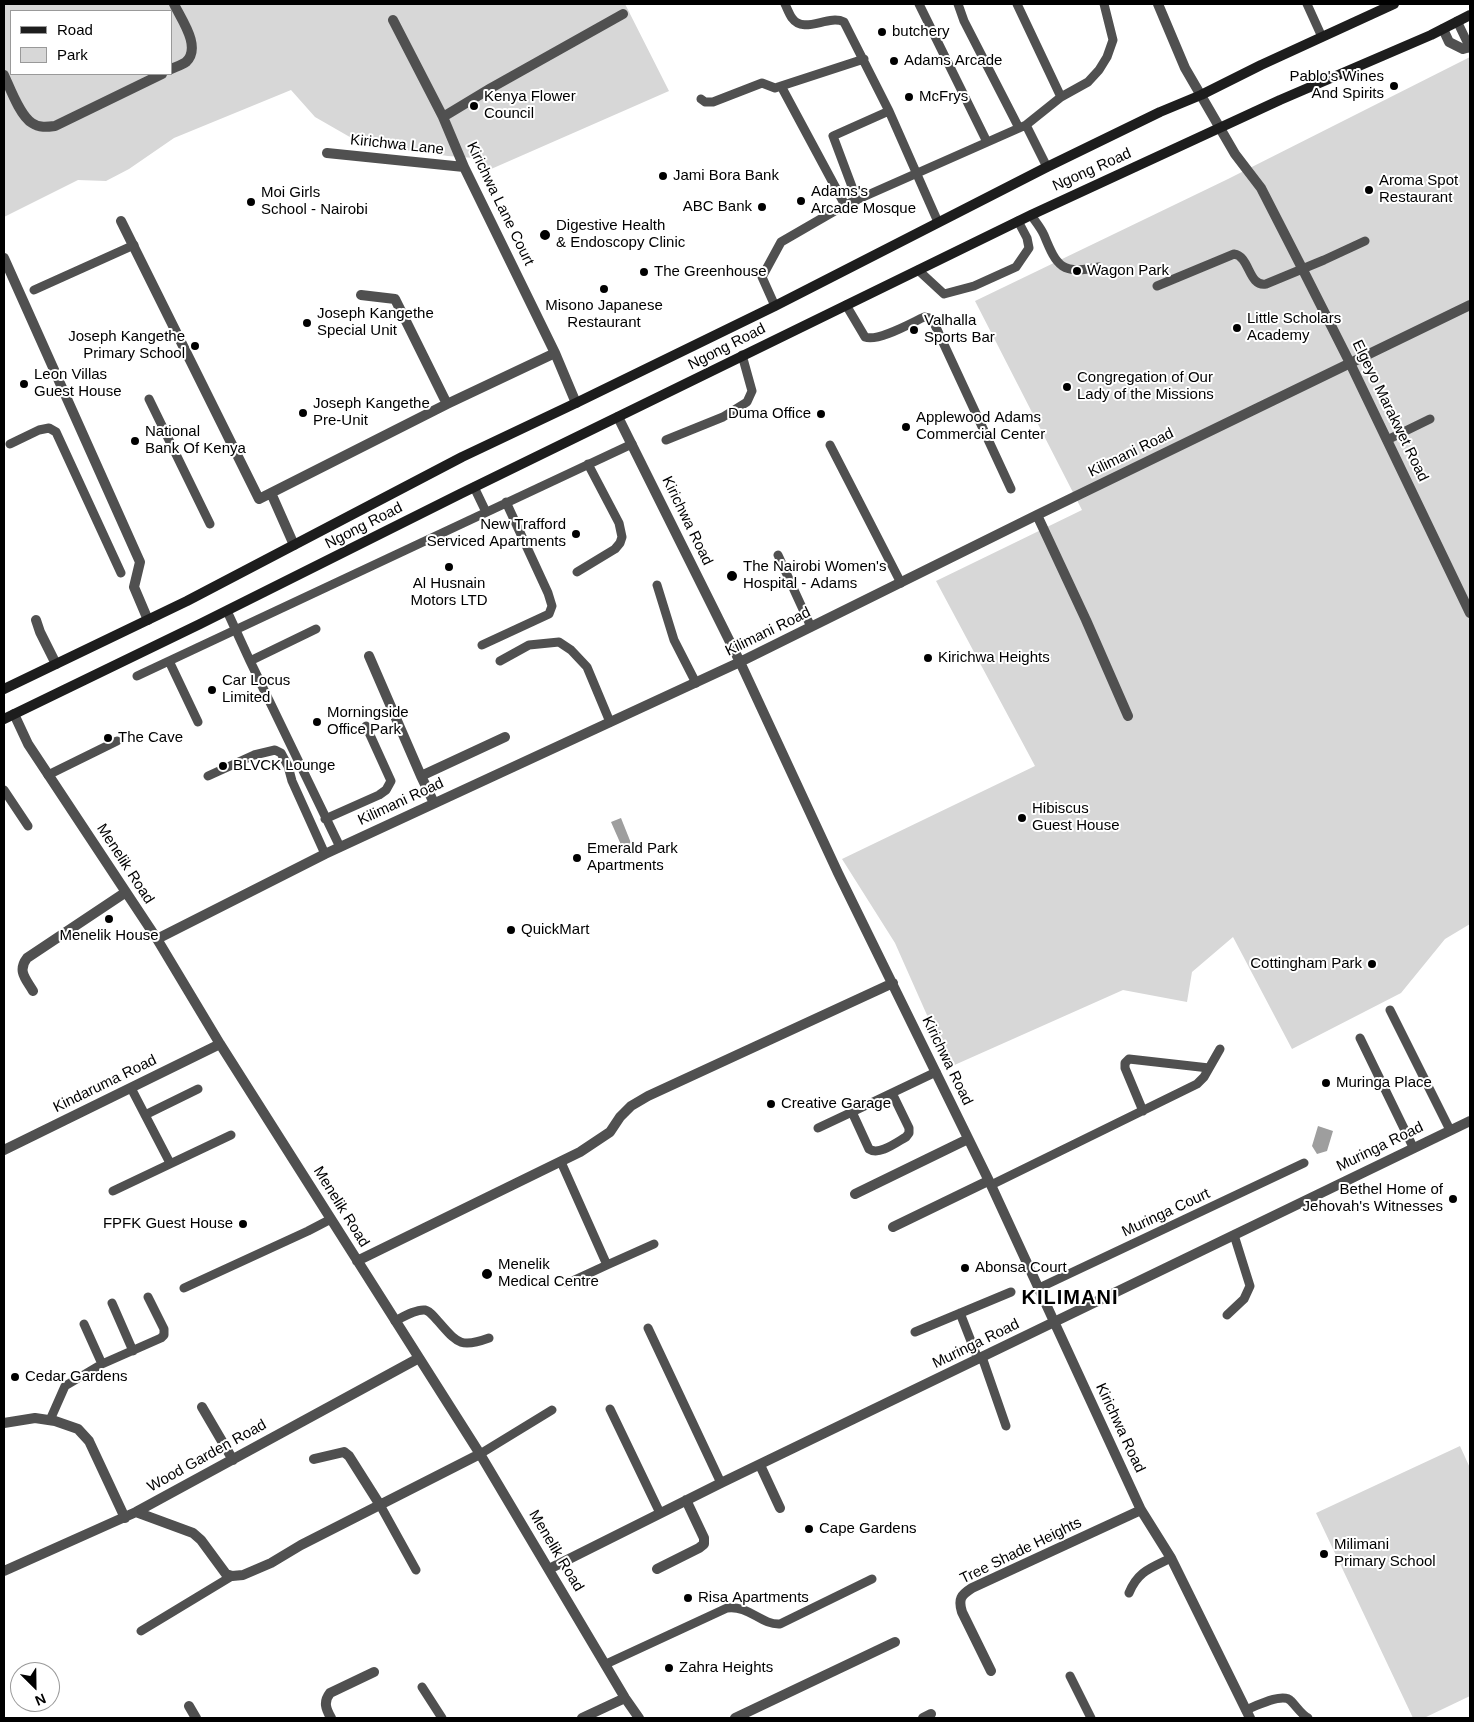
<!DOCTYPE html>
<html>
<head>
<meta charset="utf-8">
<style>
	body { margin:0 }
	#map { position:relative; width:1474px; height:1722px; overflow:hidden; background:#fff; font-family:Helvetica,sans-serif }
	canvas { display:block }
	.frame { position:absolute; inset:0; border:5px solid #000; pointer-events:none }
	.legend { position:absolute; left:10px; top:10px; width:162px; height:65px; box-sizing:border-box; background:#fff; border:1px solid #999; margin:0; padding:6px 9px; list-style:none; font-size:15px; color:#000 }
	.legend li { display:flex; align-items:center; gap:10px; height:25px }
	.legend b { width:25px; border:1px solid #999 }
	.north { position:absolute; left:10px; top:1662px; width:50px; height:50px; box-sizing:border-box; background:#fff; border:1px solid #999; border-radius:50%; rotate:157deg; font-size:14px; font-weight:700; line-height:20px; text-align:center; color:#000 }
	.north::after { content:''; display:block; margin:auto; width:18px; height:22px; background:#000; clip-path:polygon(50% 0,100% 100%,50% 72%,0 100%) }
</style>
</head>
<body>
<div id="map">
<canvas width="1474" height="1722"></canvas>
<div class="frame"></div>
<ul class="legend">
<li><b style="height:6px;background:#1d1d1d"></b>Road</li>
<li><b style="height:14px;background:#d7d7d7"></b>Park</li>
</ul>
<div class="north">N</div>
</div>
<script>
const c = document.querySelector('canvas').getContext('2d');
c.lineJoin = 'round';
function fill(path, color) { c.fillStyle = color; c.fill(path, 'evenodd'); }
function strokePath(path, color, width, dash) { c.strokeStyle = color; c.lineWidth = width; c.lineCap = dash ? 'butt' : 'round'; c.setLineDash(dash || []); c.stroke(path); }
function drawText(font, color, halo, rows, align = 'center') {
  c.font = font + ' Helvetica,sans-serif'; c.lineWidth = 4; c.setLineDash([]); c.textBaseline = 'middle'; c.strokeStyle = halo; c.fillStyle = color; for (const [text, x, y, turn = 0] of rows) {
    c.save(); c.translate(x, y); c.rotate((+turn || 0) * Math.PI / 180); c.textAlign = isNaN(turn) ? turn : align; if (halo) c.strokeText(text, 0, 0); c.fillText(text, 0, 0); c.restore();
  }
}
fill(new Path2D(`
	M4 4H625L669 91 482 173 474 158 448 156 362 144 315 117 291 90 174 138 129 169 106 181 78 180 4 217ZM11 11H171V74H11Z
	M1470 57V924L1445 939 1401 993 1292 1049 1233 937 1192 972 1187 1002 1123 990 950 1067 895 943 842 859 1035 766 936 581 1082 510 975 301 1228 179Z
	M1460 1446 1470 1468V1696L1424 1718H1413L1316 1513Z`), '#d7d7d7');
fill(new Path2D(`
	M621 818 631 843 622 847 611 822Z
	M1318 1126 1333 1131 1327 1151 1317 1154 1312 1146Z`), '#9e9e9e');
strokePath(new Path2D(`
	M785 4C787 8 789 14 792 18 804 35 828 14 844 22L889 111
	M919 4 987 142
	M958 4 964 21 1019 128
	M1017 4 1061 97
	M1307 4 1322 37
	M1457 21 1470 48
	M781 86 845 205
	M701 99 705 102H713L762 83 775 88 864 59
	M1047 167 1026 125 1061 97 1088 82 1099 70 1107 57 1113 40 1104 4
	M857 200 833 136 889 111 938 222
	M1031 215C1035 221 1041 228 1044 235 1057 267 1062 275 1099 267
	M918 270 944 294 974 286 1016 267 1029 248 1027 238 1018 221
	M1157 286 1234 254C1250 256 1248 287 1266 284L1324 260 1365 241
	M34 290 134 245
	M846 305 865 337C878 342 911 323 924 317L929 318 934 323 1011 489
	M775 306 762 277 781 242 845 205 1026 125
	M149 399 210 524
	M666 440 723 417 747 402 752 391 742 355
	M1387 440 1430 419
	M10 444 39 430 49 428 56 432 121 573
	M830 445 901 583
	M474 487 486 512
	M778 555 811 627
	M577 572 615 549 620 543 622 537 619 523 588 464
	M657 585 674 640 696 683
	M227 611 250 661 340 847
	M482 645 549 614 552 606 548 593 506 502
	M169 661 198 722
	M250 661 316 629
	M500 661 529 645 559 642 571 650 587 667 610 722
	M137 676 632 444
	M48 775 117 741
	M208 776 254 755 275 750 281 753 288 766 292 781 325 854
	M4 790 28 826
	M325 819 379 795 386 790 391 781 366 726
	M1390 1010 1450 1130
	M1360 1038 1413 1147
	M131 1088 170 1163
	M892 1093 909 1128V1133L906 1137C897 1142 879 1156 869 1149L852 1112 936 1072
	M1143 1111 1125 1068V1063L1129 1059 1209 1068
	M145 1115 198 1089
	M818 1128 852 1112
	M561 1162 607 1265 654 1244
	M991 1185 1197 1084 1204 1077 1220 1049
	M113 1191 231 1135
	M568 1283 607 1265
	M184 1288 308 1231 331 1219
	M1039 1288 1304 1163
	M112 1303 133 1351
	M960 1313 978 1359
	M1227 1315 1244 1299 1250 1286 1234 1235
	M395 1321C403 1317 416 1309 425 1310 430 1311 433 1316 437 1320 457 1342 459 1349 489 1338
	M84 1324 102 1364
	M648 1328 721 1483
	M915 1332 1011 1292
	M982 1357 1006 1426
	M610 1409 660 1513
	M50 1420 65 1386 102 1364 161 1338 164 1335V1329L148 1297
	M480 1454 552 1410
	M380 1505 416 1570
	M1129 1593C1138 1571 1151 1568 1171 1558
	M141 1631 232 1576
	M606 1664 727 1608C749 1605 761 1625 780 1624L872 1579
	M1070 1676 1091 1718
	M422 1687 442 1718
	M1246 1710C1256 1706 1283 1692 1291 1701 1297 1707 1301 1714 1308 1718`), '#505050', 9);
strokePath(new Path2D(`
	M393 20 443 117 464 167 555 353 576 403
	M1443 29 1449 42 1463 49 1470 47
	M171 69C175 67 182 65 186 62 202 47 181 19 174 4
	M4 75C10 88 20 116 32 123 39 128 47 127 55 126L162 74
	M443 117 491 88 623 14
	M327 153 464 167
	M121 221 259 499 447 404 555 353
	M4 258 140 562 134 587 148 620
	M361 295 395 299 447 404
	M618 417 740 662 838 873 991 1185 1141 1510 1171 1558 1250 1718
	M271 493 294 545
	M1037 515 1086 620 1128 716
	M36 620 40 632 56 664
	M369 656 421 776
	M14 714 28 744 157 939 220 1044 480 1454 625 1698 639 1718
	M434 803 421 776 505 737
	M157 939 325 854 740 662 1037 515 1470 305
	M33 991C26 979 17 971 27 958L126 892
	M4 1150 220 1044
	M855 1194 968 1139
	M893 1227 988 1181
	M357 1261 580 1152 610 1132 620 1117 631 1106 648 1096 893 983
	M202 1407 233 1460
	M4 1423 35 1418 55 1421 78 1429 89 1441 125 1518
	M314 1459 344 1452 349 1456 380 1505
	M760 1465 780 1508
	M136 1512 193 1533 201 1540 226 1574 232 1576 243 1575 271 1563 301 1545 480 1454
	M549 1569 721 1483 1470 1121
	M657 1569 699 1548 704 1544V1538L686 1500
	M4 1571 136 1512 419 1358
	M991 1671 962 1612C958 1599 961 1595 972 1588L1141 1510
	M189 1706 196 1718
	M331 1718C326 1709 323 1702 330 1693L374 1672
	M582 1718 625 1698
	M735 1718 895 1642
	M923 1718 931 1714`), '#505050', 10);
strokePath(new Path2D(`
	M1158 4 1185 68 1235 154 1261 188 1303 270 1350 363 1470 613`), '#505050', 10);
strokePath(new Path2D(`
	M4 689 187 601 462 457 576 403 775 306 1047 167 1160 112 1201 95 1261 65 1394 4
	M4 719 200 624 460 494 1031 215 1280 100 1431 35 1470 15`), '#1d1d1d', 10);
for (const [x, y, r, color] of [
	[882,32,5,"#000"],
	[894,61,5,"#000"],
	[1394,86,5,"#000"],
	[909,97,5,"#000"],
	[474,106,5,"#000"],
	[663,176,5,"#000"],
	[1369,190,5,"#000"],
	[801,201,5,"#000"],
	[251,202,5,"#000"],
	[762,207,5,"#000"],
	[545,235,6,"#000"],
	[1077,271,5,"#000"],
	[644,272,5,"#000"],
	[604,289,5,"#000"],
	[307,323,5,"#000"],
	[1237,328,5,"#000"],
	[914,330,5,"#000"],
	[195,346,5,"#000"],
	[24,384,5,"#000"],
	[1067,387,5,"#000"],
	[303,413,5,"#000"],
	[821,414,5,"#000"],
	[906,427,5,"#000"],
	[135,441,5,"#000"],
	[576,534,5,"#000"],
	[449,567,5,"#000"],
	[732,576,6,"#000"],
	[928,658,5,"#000"],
	[212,690,5,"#000"],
	[317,722,5,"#000"],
	[108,738,5,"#000"],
	[223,766,5,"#000"],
	[1022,818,5,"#000"],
	[577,858,5,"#000"],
	[109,919,5,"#000"],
	[511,930,5,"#000"],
	[1372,964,5,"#000"],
	[1326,1083,5,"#000"],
	[771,1104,5,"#000"],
	[1453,1199,5,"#000"],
	[243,1224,5,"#000"],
	[965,1268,5,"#000"],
	[487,1274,6,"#000"],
	[15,1377,5,"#000"],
	[809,1529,5,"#000"],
	[1324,1554,5,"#000"],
	[688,1598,5,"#000"],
	[669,1668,5,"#000"]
]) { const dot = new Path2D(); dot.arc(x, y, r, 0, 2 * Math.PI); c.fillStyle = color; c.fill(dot); strokePath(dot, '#fff', 2); }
drawText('15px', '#000', '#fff', [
	["butchery",892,32],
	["Adams Arcade",904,61],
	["Pablo's Wines",1384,77,"right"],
	["And Spirits",1384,94,"right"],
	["Kenya Flower",484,97],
	["Council",484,114],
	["McFrys",919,97],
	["Jami Bora Bank",673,176],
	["Aroma Spot",1379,181],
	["Restaurant",1379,198],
	["Adams's",811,192],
	["Arcade Mosque",811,209],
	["Moi Girls",261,193],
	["School - Nairobi",261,210],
	["ABC Bank",752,207,"right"],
	["Digestive Health",556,226],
	["& Endoscopy Clinic",556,243],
	["Wagon Park",1087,271],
	["The Greenhouse",654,272],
	["Misono Japanese",604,306,"center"],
	["Restaurant",604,323,"center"],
	["Joseph Kangethe",317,314],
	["Special Unit",317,331],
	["Little Scholars",1247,319],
	["Academy",1247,336],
	["Valhalla",924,321],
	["Sports Bar",924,338],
	["Joseph Kangethe",185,337,"right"],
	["Primary School",185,354,"right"],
	["Leon Villas",34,375],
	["Guest House",34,392],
	["Congregation of Our",1077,378],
	["Lady of the Missions",1077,395],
	["Joseph Kangethe",313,404],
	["Pre-Unit",313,421],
	["Duma Office",811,414,"right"],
	["Applewood Adams",916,418],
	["Commercial Center",916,435],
	["National",145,432],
	["Bank Of Kenya",145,449],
	["New Trafford",566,525,"right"],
	["Serviced Apartments",566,542,"right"],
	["The Nairobi Women's",743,567],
	["Hospital - Adams",743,584],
	["Al Husnain",449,584,"center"],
	["Motors LTD",449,601,"center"],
	["Kirichwa Heights",938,658],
	["Car Locus",222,681],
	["Limited",222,698],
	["Morningside",327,713],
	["Office Park",327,730],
	["The Cave",118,738],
	["BLVCK Lounge",233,766],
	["Hibiscus",1032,809],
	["Guest House",1032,826],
	["Emerald Park",587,849],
	["Apartments",587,866],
	["QuickMart",521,930],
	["Menelik House",109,936,"center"],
	["Cottingham Park",1362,964,"right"],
	["Muringa Place",1336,1083],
	["Creative Garage",781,1104],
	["Bethel Home of",1443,1190,"right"],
	["Jehovah's Witnesses",1443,1207,"right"],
	["FPFK Guest House",233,1224,"right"],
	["Menelik",498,1265],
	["Medical Centre",498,1282],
	["Abonsa Court",975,1268],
	["Cedar Gardens",25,1377],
	["Cape Gardens",819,1529],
	["Milimani",1334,1545],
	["Primary School",1334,1562],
	["Risa Apartments",698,1598],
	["Zahra Heights",679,1668]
], 'left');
drawText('15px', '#000', '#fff', [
	["Kirichwa Lane",397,145,6],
	["Ngong Road",1092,170,-24],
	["Kirichwa Lane Court",500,204,64],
	["Ngong Road",727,347,-27],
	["Elgeyo Marakwet Road",1390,411,64],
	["Kilimani Road",1131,453,-26],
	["Kirichwa Road",687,521,64],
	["Ngong Road",364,526,-27],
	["Kilimani Road",768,632,-26],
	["Kilimani Road",401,802,-25],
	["Menelik Road",125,864,57],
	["Kirichwa Road",947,1061,64],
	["Kindaruma Road",105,1084,-26],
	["Muringa Road",1380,1147,-26],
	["Menelik Road",341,1207,58],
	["Muringa Court",1166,1213,-25],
	["Muringa Road",976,1344,-26],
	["Kirichwa Road",1120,1428,65],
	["Wood Garden Road",207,1456,-29],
	["Menelik Road",556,1551,59],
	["Tree Shade Heights",1021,1551,-26]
]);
c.letterSpacing = '1px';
drawText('bold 20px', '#000', '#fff', [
	["KILIMANI",1070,1298]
]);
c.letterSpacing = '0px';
</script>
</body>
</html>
